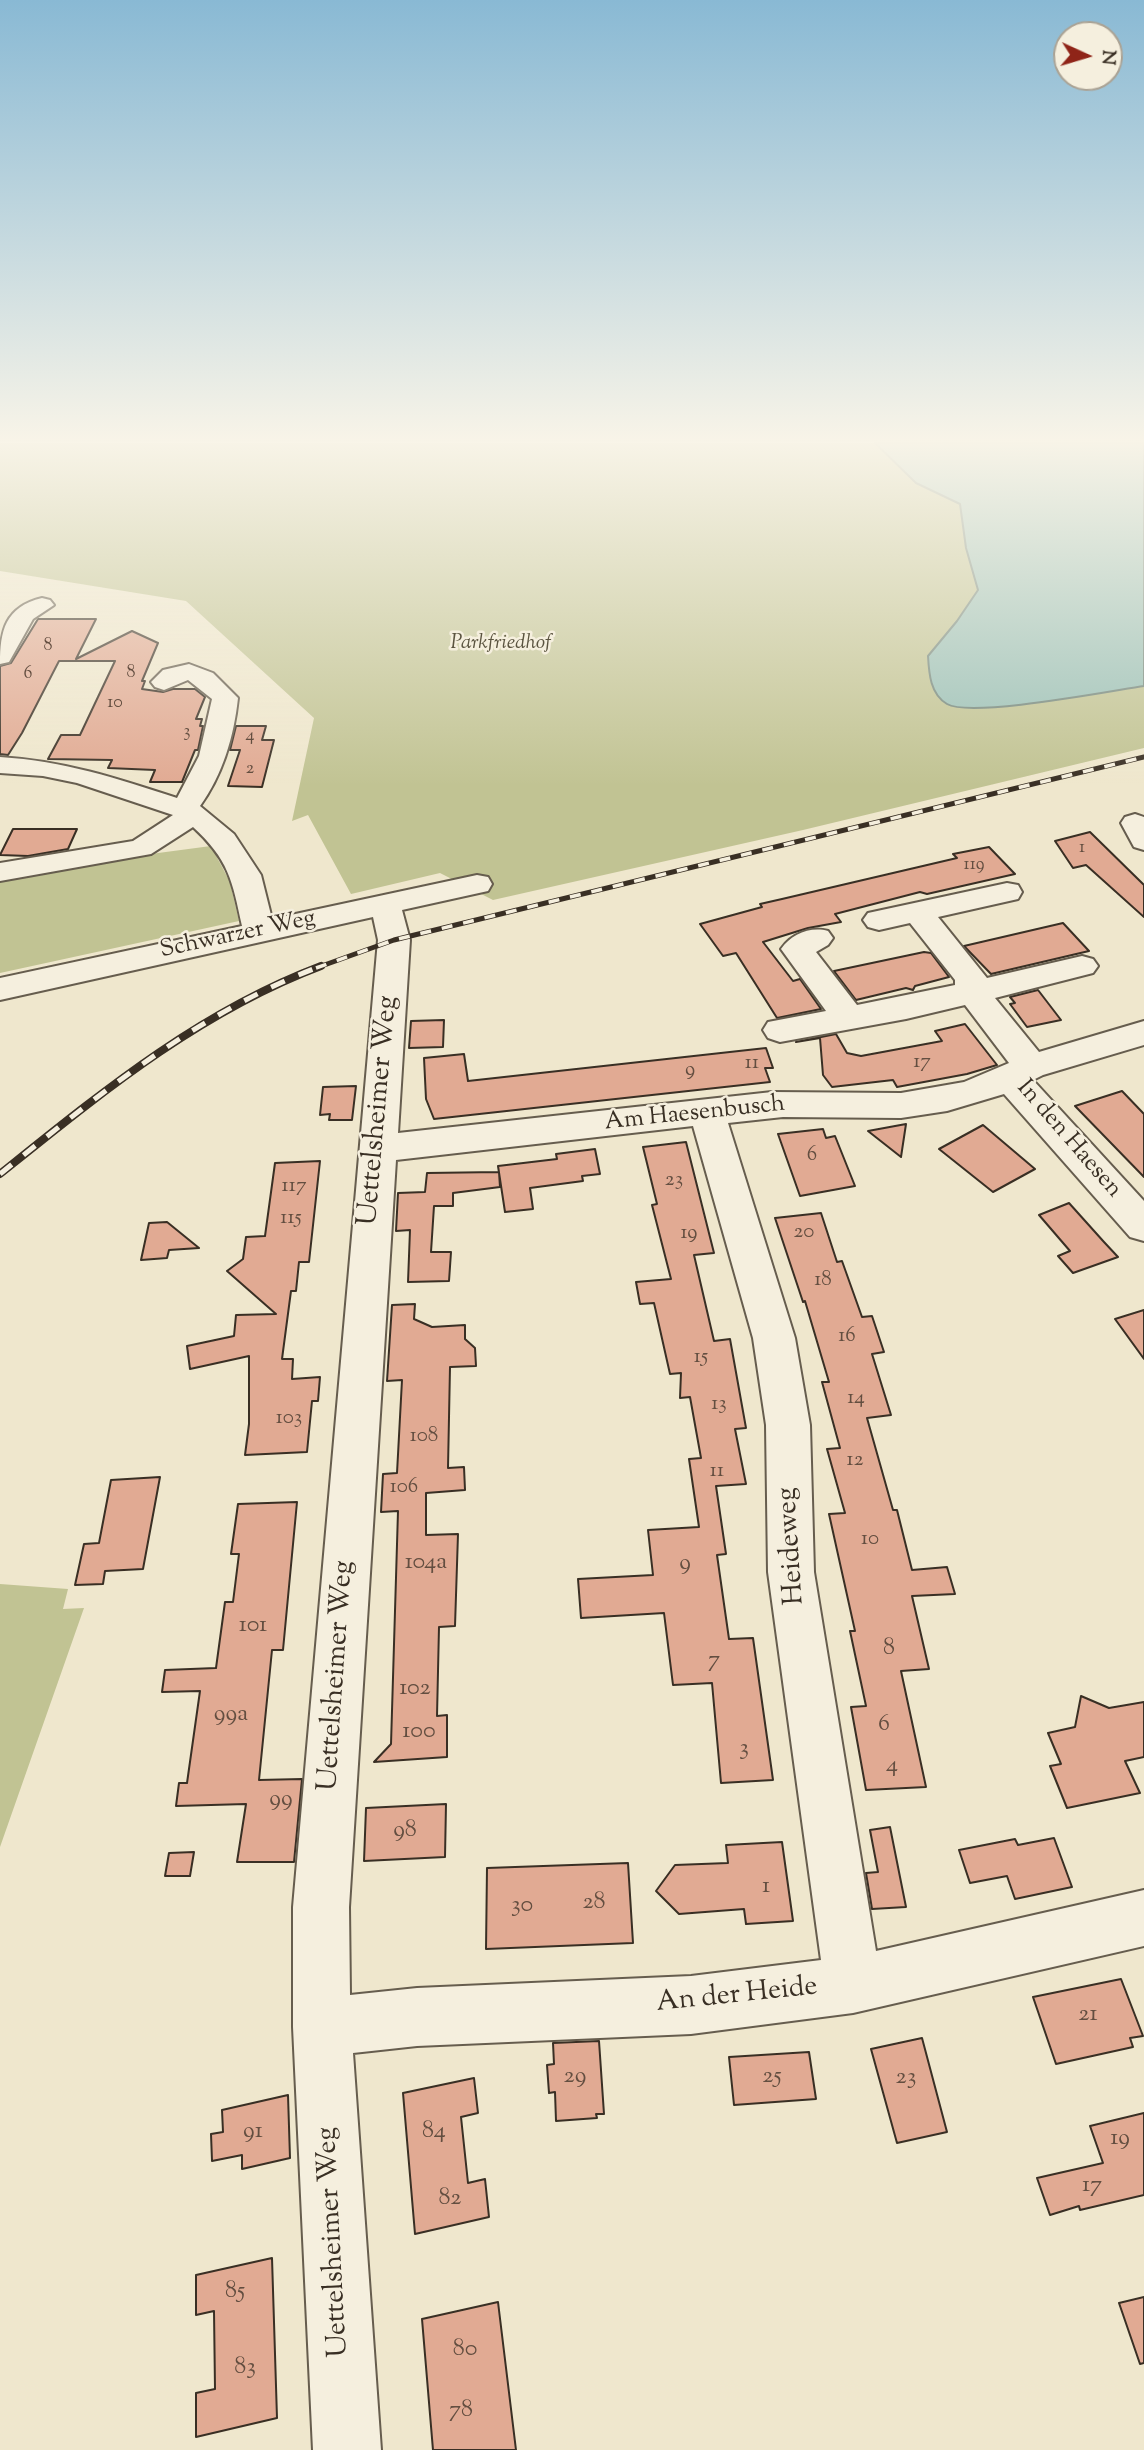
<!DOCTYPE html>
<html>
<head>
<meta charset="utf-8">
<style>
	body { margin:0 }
	#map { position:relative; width:1144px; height:2450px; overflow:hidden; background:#efe7cd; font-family:"Sorts Mill Goudy",serif }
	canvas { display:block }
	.north { position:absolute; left:1053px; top:21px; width:70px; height:70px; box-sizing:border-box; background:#f5efde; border:2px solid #aaa294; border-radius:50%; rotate:94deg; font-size:19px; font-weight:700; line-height:28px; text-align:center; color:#392f24 }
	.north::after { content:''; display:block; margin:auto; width:24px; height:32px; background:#8f2418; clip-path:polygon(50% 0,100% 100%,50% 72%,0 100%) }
</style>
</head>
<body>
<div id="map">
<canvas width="1144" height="2450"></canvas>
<div class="north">N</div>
</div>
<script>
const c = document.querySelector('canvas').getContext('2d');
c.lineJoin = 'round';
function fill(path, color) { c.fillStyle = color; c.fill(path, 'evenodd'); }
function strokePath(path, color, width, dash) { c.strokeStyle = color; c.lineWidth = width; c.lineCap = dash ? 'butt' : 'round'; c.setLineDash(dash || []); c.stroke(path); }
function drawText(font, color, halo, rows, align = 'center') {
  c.font = font + ' "Sorts Mill Goudy",serif'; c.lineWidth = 5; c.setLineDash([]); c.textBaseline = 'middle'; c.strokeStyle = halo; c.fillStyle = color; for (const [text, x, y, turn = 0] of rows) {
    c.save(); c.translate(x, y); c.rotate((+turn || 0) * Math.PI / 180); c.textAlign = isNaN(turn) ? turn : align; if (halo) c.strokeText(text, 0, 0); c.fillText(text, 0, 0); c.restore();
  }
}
fill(new Path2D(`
	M0 443H875L916 483 960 504 966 548 978 590 957 621 963 707H991L1144 686V748L803 830 493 900 440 873 351 894 308 815 292 821 314 718 186 601 0 571Z
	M211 846 230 882 239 921 0 973V874Z
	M0 1584 68 1589 63 1609 84 1608 0 1847Z`), '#c1c393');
const water = new Path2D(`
	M875 443H1144V686C1110 691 971 718 947 704 930 694 929 673 928 656L957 621 978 590 966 548 960 504 916 483Z`);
fill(water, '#9ac0b7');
strokePath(water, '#73867c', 2);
const building = new Path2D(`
	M38 619H96L76 659 132 631 158 643 142 681H145L142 689 163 692 173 689H195L205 697 196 719H202L200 726H203L198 750H195L182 782H150L155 770 108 768 112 760 48 759 61 735H80L115 661H59L22 733 8 755 0 754V666L11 663Z
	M236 726H266L262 740H274L262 787 228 786 240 750H230Z
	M13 829H77L68 849 28 856 0 855Z
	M1090 832 1144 885V917L1086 865 1073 868 1055 841Z
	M989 847 1015 874 927 894 920 892 835 914 841 922 808 928 763 942 793 981 800 979 821 1009 777 1018 736 953 723 956 700 924 762 907 760 904 782 899 957 858 953 854Z
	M1063 923 1089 951 991 974 964 946Z
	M924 952 931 953 949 977 915 986 913 990 906 988 856 1000 834 971Z
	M1038 990 1061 1020 1027 1027 1010 1004 1015 1003 1010 997Z
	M444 1020 443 1047 409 1048 411 1021Z
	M965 1024 997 1065 967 1074 897 1087 893 1080 832 1087 823 1075 820 1038 796 1042 836 1034 847 1053 861 1056 942 1041 935 1031Z
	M766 1048 773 1068H765L770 1082 434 1119 426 1099 424 1058 464 1054 468 1081Z
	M356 1086 352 1120H329L330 1114 320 1115 323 1087Z
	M1122 1091 1144 1114V1177L1075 1106Z
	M906 1124 901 1157 868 1131Z
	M983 1125 1035 1169 993 1192 939 1149Z
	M823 1129 826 1138 835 1136 855 1186 800 1196 778 1134Z
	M686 1142 714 1253 694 1255 714 1341 730 1339 746 1428 735 1429 746 1484 716 1486 726 1554 717 1555 729 1639 753 1638 773 1780 721 1783 712 1683 673 1685 664 1613 581 1618 578 1579 653 1575 648 1530 699 1527 689 1459 701 1458 690 1397 680 1398 681 1373 670 1374 654 1303 640 1304 636 1282 671 1279 652 1205 657 1204 643 1147Z
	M595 1149 600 1174 582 1176 583 1181 530 1188 533 1209 505 1212 498 1166 557 1159 556 1154Z
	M320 1161 309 1262H299L296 1291H291L282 1359H293L292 1379 320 1377 318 1401H312L307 1452 245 1455 249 1424V1356L190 1369 187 1346 234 1336 236 1315 276 1314 227 1271 243 1259 246 1237 265 1236 275 1163Z
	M499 1172 500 1187 453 1193V1206H434L431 1252H451L449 1281 408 1282 410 1230 396 1231 398 1193 425 1192 427 1173Z
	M1069 1203 1104 1242 1118 1257 1073 1273 1058 1256 1070 1251 1039 1215Z
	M821 1213 837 1262 842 1261 862 1317 872 1316 884 1352 872 1354 891 1415 867 1418 893 1510H897L912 1570 947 1567 955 1594 912 1596 929 1669 901 1671 926 1787 866 1790 851 1707 866 1706 850 1631H855L829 1514 845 1513 827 1449 840 1448 822 1382H829L805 1301 803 1302 775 1218Z
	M167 1222 199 1248 169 1250 167 1258 141 1260 149 1223Z
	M415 1304 414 1319 432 1327 465 1325V1339L475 1348 476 1366 450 1367 448 1468 464 1467 465 1490 426 1493V1535L458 1534 455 1626 439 1627 437 1716 447 1715V1757L374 1762 391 1744 398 1511 381 1512 383 1474 397 1473 402 1380 387 1381 392 1305Z
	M1144 1310V1359L1115 1319Z
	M160 1477 143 1569 105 1571 103 1584 75 1585 84 1544 99 1543 111 1480Z
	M297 1502 283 1650H272L259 1780 302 1779 294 1862H237L246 1804 176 1806 179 1783H187L200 1691 162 1692 165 1670 216 1668 225 1602H233L239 1554H231L238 1504Z
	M1081 1696 1109 1708 1144 1702V1757L1125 1761 1140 1793 1067 1808 1050 1766 1061 1764 1048 1733 1075 1727Z
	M446 1804 445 1857 364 1861 366 1808Z
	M890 1827 906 1907 872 1909 866 1873 878 1872 870 1830Z
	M1054 1838 1072 1887 1015 1899 1007 1876 970 1883 959 1850 1015 1839 1018 1845Z
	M782 1842 793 1921 746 1924 744 1909 679 1914 656 1891 675 1865 728 1863 726 1845Z
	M194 1852 190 1876H165L169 1853Z
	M628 1863 633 1943 486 1949 487 1868Z
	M1121 1979 1143 2036 1130 2038 1133 2047 1056 2064 1033 1997Z
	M922 2038 947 2132 897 2143 871 2049Z
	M599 2041 604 2114H596L597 2118 556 2121 555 2092 549 2093 547 2065 554 2064 553 2043Z
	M809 2052 816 2099 734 2105 729 2057Z
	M474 2078 478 2113 461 2117 468 2183 485 2179 489 2217 415 2234 403 2093Z
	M288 2095 290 2158 242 2169V2155L212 2161 211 2134 223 2132 222 2110Z
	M1144 2113V2195L1080 2210 1079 2206 1050 2215 1037 2178 1103 2163 1090 2126Z
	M272 2258 277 2418 196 2437V2393L215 2389 214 2311 196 2315V2275Z
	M1144 2297V2363L1140 2364 1119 2303Z
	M498 2302 516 2450H433L422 2319Z`);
fill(building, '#e1aa93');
strokePath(building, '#392f24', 2);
const minor = new Path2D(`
	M42 598 50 600 54 605 33 619 9 662 0 664C0 631 5 607 42 598Z
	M189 664 213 673 238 698C234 736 223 774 200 806L234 834 261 875 272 919 477 875 488 877 492 884 488 891 402 910 410 940 398 1133 772 1092 901 1093 964 1082 1009 1063 965 1005 906 1019 780 1042 768 1038 763 1030 768 1022 826 1011 781 949C791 934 811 926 828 931L833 938 828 945 816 952 857 1005 955 985V980L910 923 879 930 868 927 863 920 868 913 1007 883 1018 885 1022 892 1018 899 938 917 987 978 1082 956 1093 959 1098 966 1093 973 995 998 1039 1052 1144 1021V1045L1043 1075 1033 1080 1144 1201V1241L1130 1237 1004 1094 947 1111 901 1118 783 1117 728 1123 795 1338 810 1425 814 1572 876 1951 1144 1890V1946L853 2013 691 2034 417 2046 353 2053 381 2450H313L293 2027V1907L378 940 373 917 0 1000V978L242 926C232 880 229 860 193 827L151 854 0 881V863L133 841 173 815 77 783 43 776 0 773V757C64 761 116 778 177 798L199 756 212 699 188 680 164 690 155 687 151 682 163 670ZM693 1126 753 1338 766 1425 768 1572 821 1960 691 1976 417 1988 350 1995 349 1907 396 1160Z
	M1135 814 1144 817V850L1134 847 1121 823 1125 817Z`);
strokePath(minor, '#665d4e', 4);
fill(minor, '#f5efde');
const railFar1 = new Path2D(`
	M316 968 394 940 1144 757`);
const rail = new Path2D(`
	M0 1174C101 1093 199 1012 321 966`);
strokePath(railFar1, '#392f24', 5);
strokePath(rail, '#392f24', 8);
strokePath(railFar1, '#f5efde', 3.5, [11]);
strokePath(rail, '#f5efde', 5, [15]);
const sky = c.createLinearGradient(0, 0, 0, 786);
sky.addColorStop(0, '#89b9d4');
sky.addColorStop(0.56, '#f8f4e8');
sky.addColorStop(1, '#f8f4e800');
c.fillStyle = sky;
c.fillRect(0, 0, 1144, 786);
drawText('18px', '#634e40', null, [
	["8",48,647],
	["8",131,674],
	["6",28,675],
	["10",115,704],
	["3",187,733],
	["4",250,737],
	["2",250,770],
	["1",1082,849],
	["119",974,866]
]);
drawText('italic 21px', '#5b5440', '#f5efde', [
	["Parkfriedhof",501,644]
]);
drawText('21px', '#634e40', null, [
	["17",922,1063],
	["11",752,1064],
	["9",690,1071],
	["6",812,1156],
	["23",674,1181],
	["117",294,1187],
	["115",291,1219],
	["20",804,1233],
	["19",689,1234],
	["18",823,1281],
	["16",847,1337],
	["15",701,1358],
	["14",856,1399],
	["13",719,1405],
	["103",289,1419],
	["108",424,1437],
	["12",855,1461],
	["11",717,1472],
	["106",404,1488],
	["10",870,1540]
]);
drawText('24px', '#392f24', '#f5efde', [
	["Schwarzer Weg",238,936,-12],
	["Am Haesenbusch",695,1115,-6],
	["In den Haesen",1068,1140,49]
]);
drawText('24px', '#634e40', null, [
	["104a",426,1564],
	["9",685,1565],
	["101",253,1627],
	["8",889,1650],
	["7",714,1662],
	["102",415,1690],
	["99a",231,1716],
	["6",884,1726],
	["100",419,1733],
	["3",744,1750],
	["4",892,1767],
	["99",281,1801],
	["98",405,1832],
	["1",766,1888],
	["28",594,1904],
	["30",522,1907],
	["21",1088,2016],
	["29",575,2078],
	["25",772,2078],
	["23",906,2079],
	["91",253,2133],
	["84",434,2133],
	["19",1120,2140],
	["17",1092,2187],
	["82",450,2200],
	["85",235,2293],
	["80",465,2351],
	["83",245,2369],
	["78",461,2412]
]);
drawText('28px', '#392f24', '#f5efde', [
	["Uettelsheimer Weg",380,1111,-85],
	["Heideweg",793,1546,-94],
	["Uettelsheimer Weg",338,1676,-86],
	["An der Heide",737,1997,-6],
	["Uettelsheimer Weg",335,2242,-93]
]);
</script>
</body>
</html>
